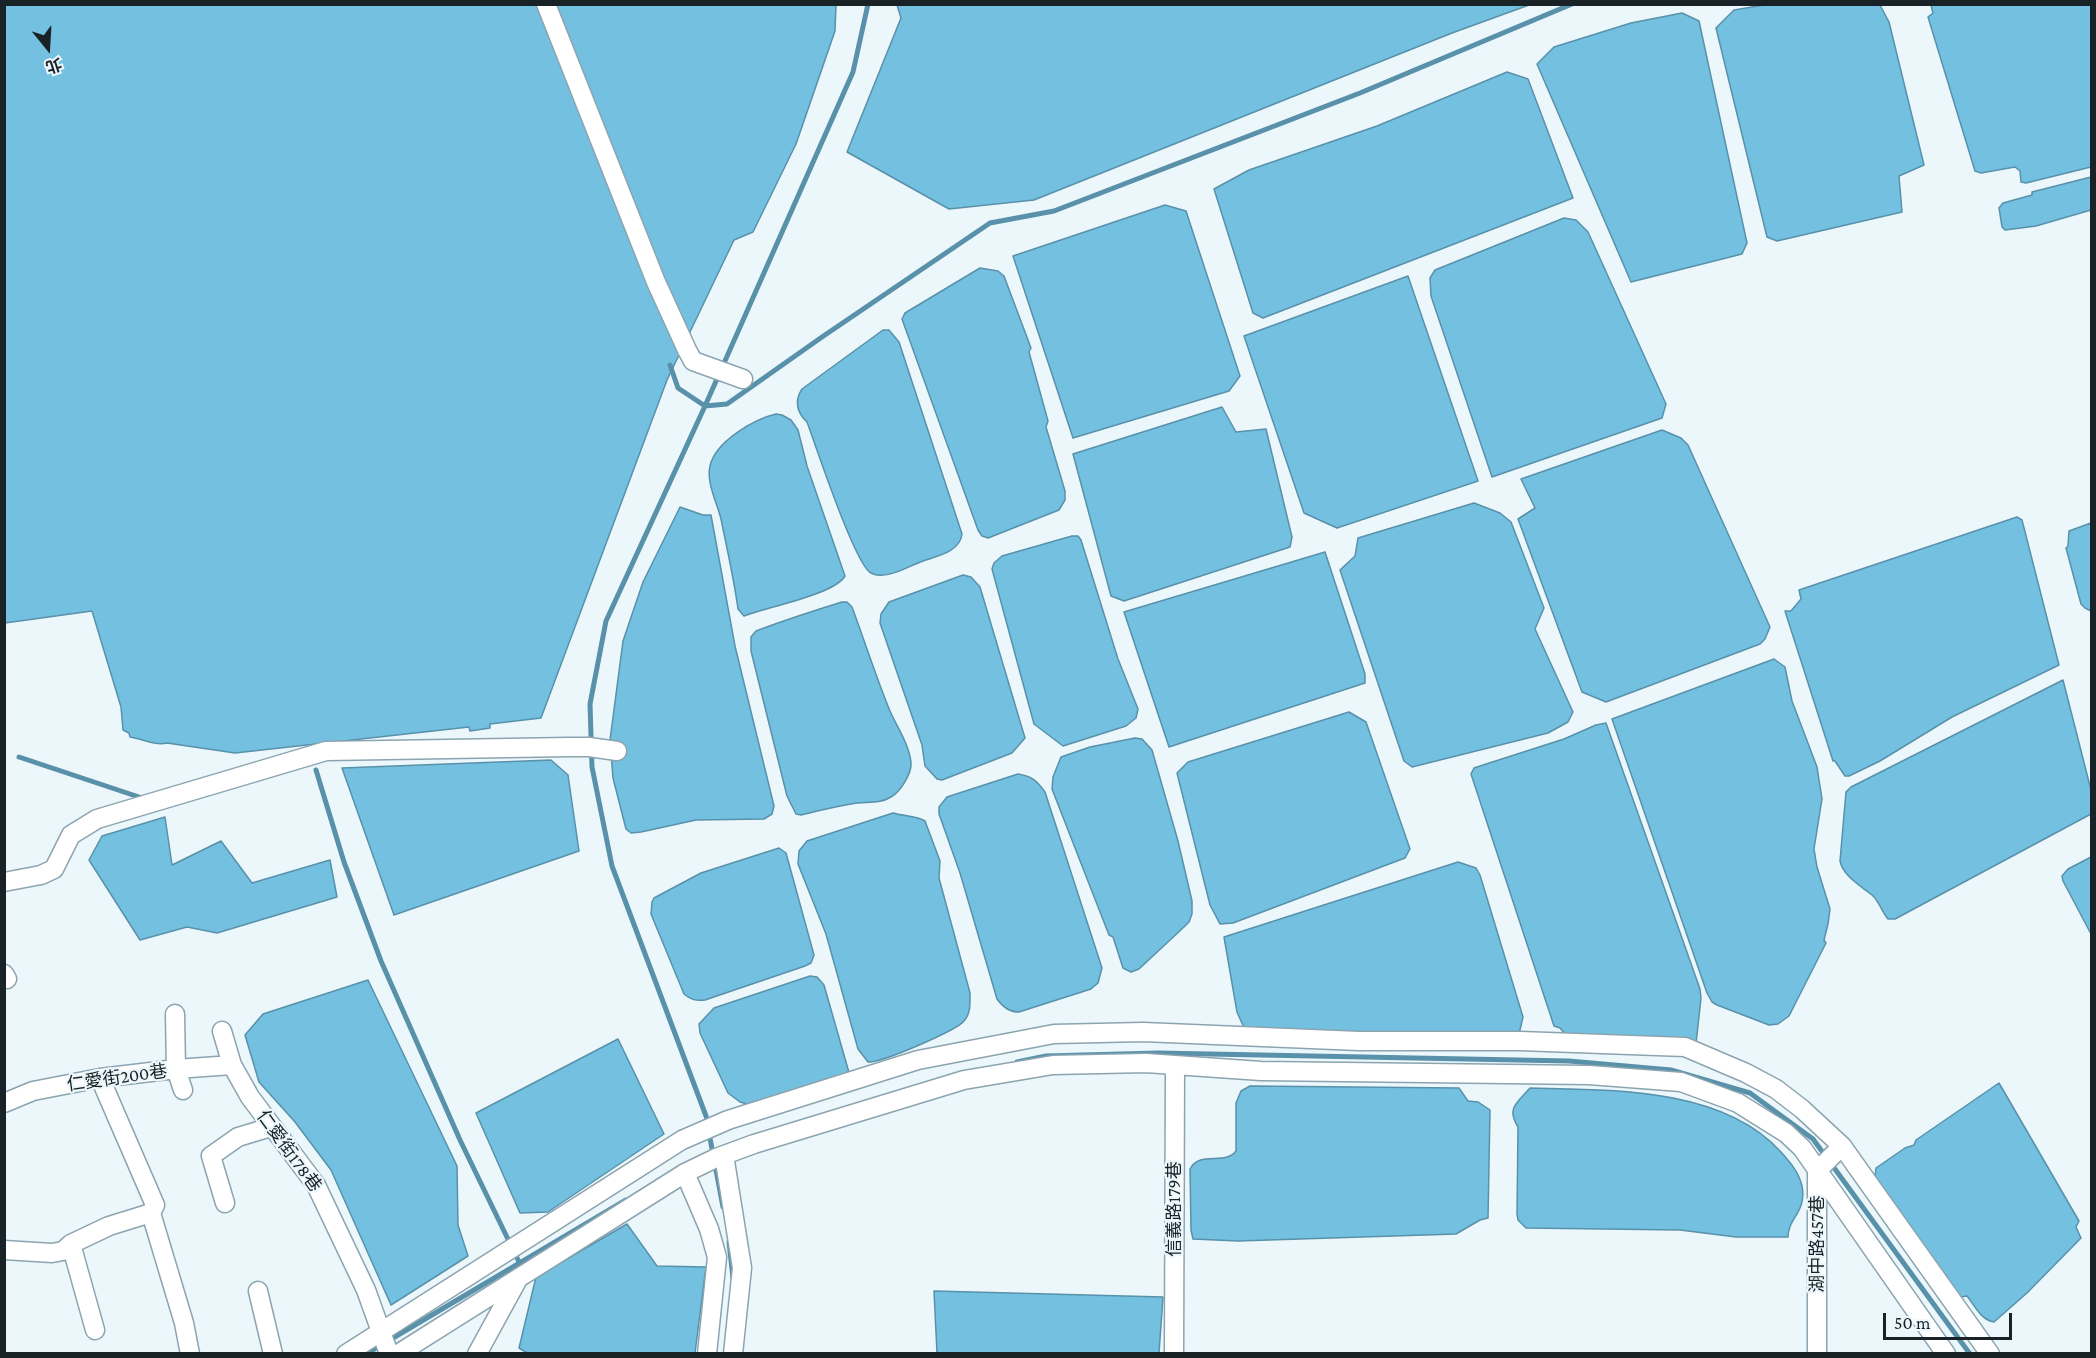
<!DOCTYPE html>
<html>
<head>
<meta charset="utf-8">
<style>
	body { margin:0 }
	#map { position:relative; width:2096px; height:1358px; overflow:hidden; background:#ecf7fc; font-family:"Crimson Pro","Noto Sans TC",serif }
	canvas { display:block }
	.frame { position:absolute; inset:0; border:6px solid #182227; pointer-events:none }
	.north { position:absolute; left:18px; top:18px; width:60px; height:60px; -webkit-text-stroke:4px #ecf7fc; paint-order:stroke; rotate:162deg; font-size:16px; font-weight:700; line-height:24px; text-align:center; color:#182227 }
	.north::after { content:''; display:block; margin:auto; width:21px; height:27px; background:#182227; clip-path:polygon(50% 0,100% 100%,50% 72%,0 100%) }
	.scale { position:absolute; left:1883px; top:1313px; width:129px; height:27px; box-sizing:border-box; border:3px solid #182227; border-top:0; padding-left:8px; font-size:18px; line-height:21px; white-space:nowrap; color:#182227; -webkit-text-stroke:4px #ecf7fc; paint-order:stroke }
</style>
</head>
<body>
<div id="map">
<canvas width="2096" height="1358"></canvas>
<div class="frame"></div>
<div class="north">北</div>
<div class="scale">50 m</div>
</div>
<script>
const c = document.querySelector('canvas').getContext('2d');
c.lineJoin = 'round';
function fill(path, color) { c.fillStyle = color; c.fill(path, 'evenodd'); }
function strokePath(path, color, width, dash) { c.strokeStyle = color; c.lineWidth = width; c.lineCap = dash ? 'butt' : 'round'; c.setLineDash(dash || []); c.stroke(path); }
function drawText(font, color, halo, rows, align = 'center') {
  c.font = font + ' "Crimson Pro","Noto Sans TC",serif'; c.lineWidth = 4.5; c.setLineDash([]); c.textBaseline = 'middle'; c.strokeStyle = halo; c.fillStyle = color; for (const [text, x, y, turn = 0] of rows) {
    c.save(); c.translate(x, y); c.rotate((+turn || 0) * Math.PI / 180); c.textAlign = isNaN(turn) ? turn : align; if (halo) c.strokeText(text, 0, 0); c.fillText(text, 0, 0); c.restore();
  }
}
const water = new Path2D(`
	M1770 4 1880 5 1889 22 1924 165 1899 176 1902 212 1777 241 1767 237 1716 28 1734 10Z
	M4 5H836L835 31 796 144 753 232 734 240 667 380 541 718 490 724V728L470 731 469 727 235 753 167 743C155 746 143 739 130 737L129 733 123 730 121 707 92 611 5 623Z
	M897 5V4L1529 5 1452 33 1034 200 949 209 847 152 901 18Z
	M1931 5H2091V167L2026 183 2021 182 2020 171 2015 167 1981 173 1975 171 1928 17 1933 13Z
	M1682 13 1699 21 1747 243 1742 254 1631 282 1537 64 1554 47 1631 23Z
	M1507 72 1528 79 1573 198 1263 318 1253 313 1214 189 1249 170 1377 126Z
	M2091 177V210L2036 226 2005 230 2002 227 1999 208 2003 203 2032 195V192Z
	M1165 205 1186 211 1240 376 1229 391 1073 438 1013 256Z
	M1564 218 1576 220 1588 232 1666 404 1662 418 1492 477 1431 296 1430 278 1435 270Z
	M980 268 998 271 1004 276 1031 348 1029 352 1048 421 1046 427 1065 491V500L1059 510 988 538 982 536 978 530 902 319 905 313Z
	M1408 276 1478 481 1337 528 1304 513 1244 336Z
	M883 330H889L899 342 962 534C960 552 937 556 923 561 909 566 885 581 871 573 855 565 816 446 807 422 797 413 794 401 802 389Z
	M1222 407 1236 432 1266 429 1292 537 1290 547 1124 601 1111 596 1073 454Z
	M776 414 782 415 791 420 798 430 807 466 845 576C834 595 766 607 744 616L738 609C734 579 727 549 721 519 717 503 706 482 710 466 715 442 754 419 776 414Z
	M1662 430 1681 438 1688 445 1770 627 1765 639 1760 644 1606 702 1582 692 1518 519 1535 508 1521 479Z
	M1474 503 1500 513 1511 522 1544 608 1535 629 1573 712 1568 722 1548 733 1412 767 1404 761 1340 570 1355 556 1358 538Z
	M680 507 703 515H711L735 646 774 806 772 814 764 819 696 820 641 832 631 833 626 829 613 778 610 740 623 641 643 582Z
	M2017 517 2022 520 2059 665 1952 717 1880 761 1849 776H1845L1835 761H1833L1785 611H1791L1801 599 1799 590Z
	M2091 523 2092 610 2091 611 2085 608 2081 604 2066 548 2068 546 2069 531Z
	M1072 536H1078L1081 540 1118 659 1138 709 1136 718 1126 726 1063 746 1034 724 992 569 994 563 1002 556Z
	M1325 552 1365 674V683L1169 747 1124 612Z
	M963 575 971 577 980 587 1025 738 1012 753 942 780 937 779 925 766 922 745 880 623 881 614 889 602Z
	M842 602H847L852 607C865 642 876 677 890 711 897 727 909 744 911 762 912 774 900 792 891 797 878 805 865 801 851 804 834 807 817 811 801 815L796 814 787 796 751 651V637L756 631C785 620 813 611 842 602Z
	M1774 659 1785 667 1792 701 1817 767 1822 799 1814 849 1817 867 1830 909 1828 924 1824 940 1826 943 1789 1016 1778 1024 1769 1025 1717 1005 1712 1002 1707 993 1612 719Z
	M2063 680 2091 790V814L1895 919H1888C1882 912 1879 901 1872 895 1861 886 1843 876 1840 861L1846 792 1851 787Z
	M1349 712 1366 722 1410 849 1405 858 1233 923 1220 924 1210 905 1177 773 1188 762Z
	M1606 723 1700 989 1701 998 1696 1044 1571 1041 1560 1028 1554 1026 1471 774 1474 768 1480 766 1564 739 1596 725Z
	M1135 738 1142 739 1152 750 1178 841 1192 901V914L1189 922 1184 927 1139 969 1131 972 1123 968 1113 937 1109 935 1052 789 1053 777 1061 757 1090 747Z
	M551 760 568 775 579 851 394 915 342 768Z
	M1018 774C1032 776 1037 781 1045 792L1102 968 1098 983 1091 989 1019 1012C1009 1012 1003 1007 997 999L960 873 939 814V807L947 797Z
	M893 813C903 816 917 816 925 821L940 861 939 878 970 993C970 1003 971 1013 964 1021 957 1030 882 1063 868 1062L858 1049 826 934 798 864 799 851 807 841Z
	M165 817 172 865 221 841 252 883 330 860 337 897 217 933 187 927 140 940 89 860 102 836Z
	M779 848 786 853 814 955 811 963 805 966 705 1000C696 1001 691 1000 684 994L651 914 652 902 654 898 701 873Z
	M2091 857V934L2063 881 2062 876 2068 869Z
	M1458 862 1476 868 1480 875 1523 1017 1519 1034 1509 1036 1245 1030 1237 1012 1224 937Z
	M810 976 817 977 824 985 850 1076 751 1105 740 1102 728 1093 700 1033 699 1024 714 1008Z
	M368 980 457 1166 458 1225 468 1256 391 1305 331 1170 295 1122 259 1082 245 1035 263 1014Z
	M618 1039 664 1134 548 1212 520 1213 476 1113Z
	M1999 1083 2079 1221 2076 1227 2081 1238 2027 1293 1994 1322C1981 1320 1975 1306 1967 1296L1961 1297 1875 1177 1876 1168 1905 1148 1914 1145 1916 1140Z
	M1250 1086 1459 1088 1468 1101 1478 1102 1490 1110 1488 1218 1480 1220 1456 1234 1238 1241 1193 1239 1191 1230 1190 1169C1200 1150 1225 1166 1236 1151V1103L1241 1091Z
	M1530 1088C1610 1090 1721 1087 1780 1151 1789 1161 1799 1172 1802 1186 1807 1212 1788 1218 1788 1237H1736L1680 1230 1526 1228 1518 1220 1517 1214 1518 1127C1506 1108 1517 1103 1530 1088Z
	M627 1224 657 1266 706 1267 695 1353 529 1354 519 1348 536 1277Z
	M934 1291 1163 1297 1159 1353H937Z`);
fill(water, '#73c0e1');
strokePath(water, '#5891a9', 1.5);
strokePath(new Path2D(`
	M670 365 678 388 705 406 727 404 822 337 990 223 1054 211 1360 93 1572 4
	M19 757 142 798 145 797
	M316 770 344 862 381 961 460 1140 519 1262
	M1017 1062 1046 1056 1158 1053 1569 1061 1671 1070 1750 1093 1813 1139 1970 1354
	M708 1124 706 1116 612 866 592 767 590 704 606 621 705 406 853 72 868 4
	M709 1133 723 1207
	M729 1242 733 1278
	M366 1354 626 1200`), '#5891a9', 5);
const minor = new Path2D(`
	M546 4 656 282 687 350 693 361 743 379
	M4 882 41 875 54 869 71 835 97 819 326 751 569 747H589L617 751
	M4 974 7 979
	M175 1014 176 1069 183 1090
	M222 1031 232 1065 250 1097 316 1185 366 1290 389 1354
	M4 1103 33 1091 100 1078 176 1069 232 1065
	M724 1155 742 1268 733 1354
	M685 1173 709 1229 717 1257 707 1354
	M225 1203 211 1156 238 1137 271 1127
	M151 1213 184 1323 190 1354
	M71 1244 95 1330
	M4 1250 52 1253 63 1251 71 1244 109 1226 151 1213 155 1205 100 1078
	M258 1291 273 1354
	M346 1354 682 1140 728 1120 918 1060 1054 1034 1143 1032 1359 1041H1520L1685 1047 1746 1073 1776 1089 1802 1109 1842 1146 1990 1354
	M398 1354 685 1173 716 1158 754 1144 964 1080 1053 1065 1146 1063 1261 1071 1589 1075 1681 1082 1738 1103 1786 1133 1802 1148 1946 1354
	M477 1354 518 1279
	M1174 1354 1175 1065
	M1817 1354V1171L1842 1146`);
strokePath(minor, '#8ba4af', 21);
strokePath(minor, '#fff', 18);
drawText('18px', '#182227', '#ecf7fc', [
	["仁愛街200巷",117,1078,-8],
	["仁愛街178巷",289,1151,54],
	["信義路179巷",1174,1209,-90],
	["湖中路457巷",1817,1244,-90]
]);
</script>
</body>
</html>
